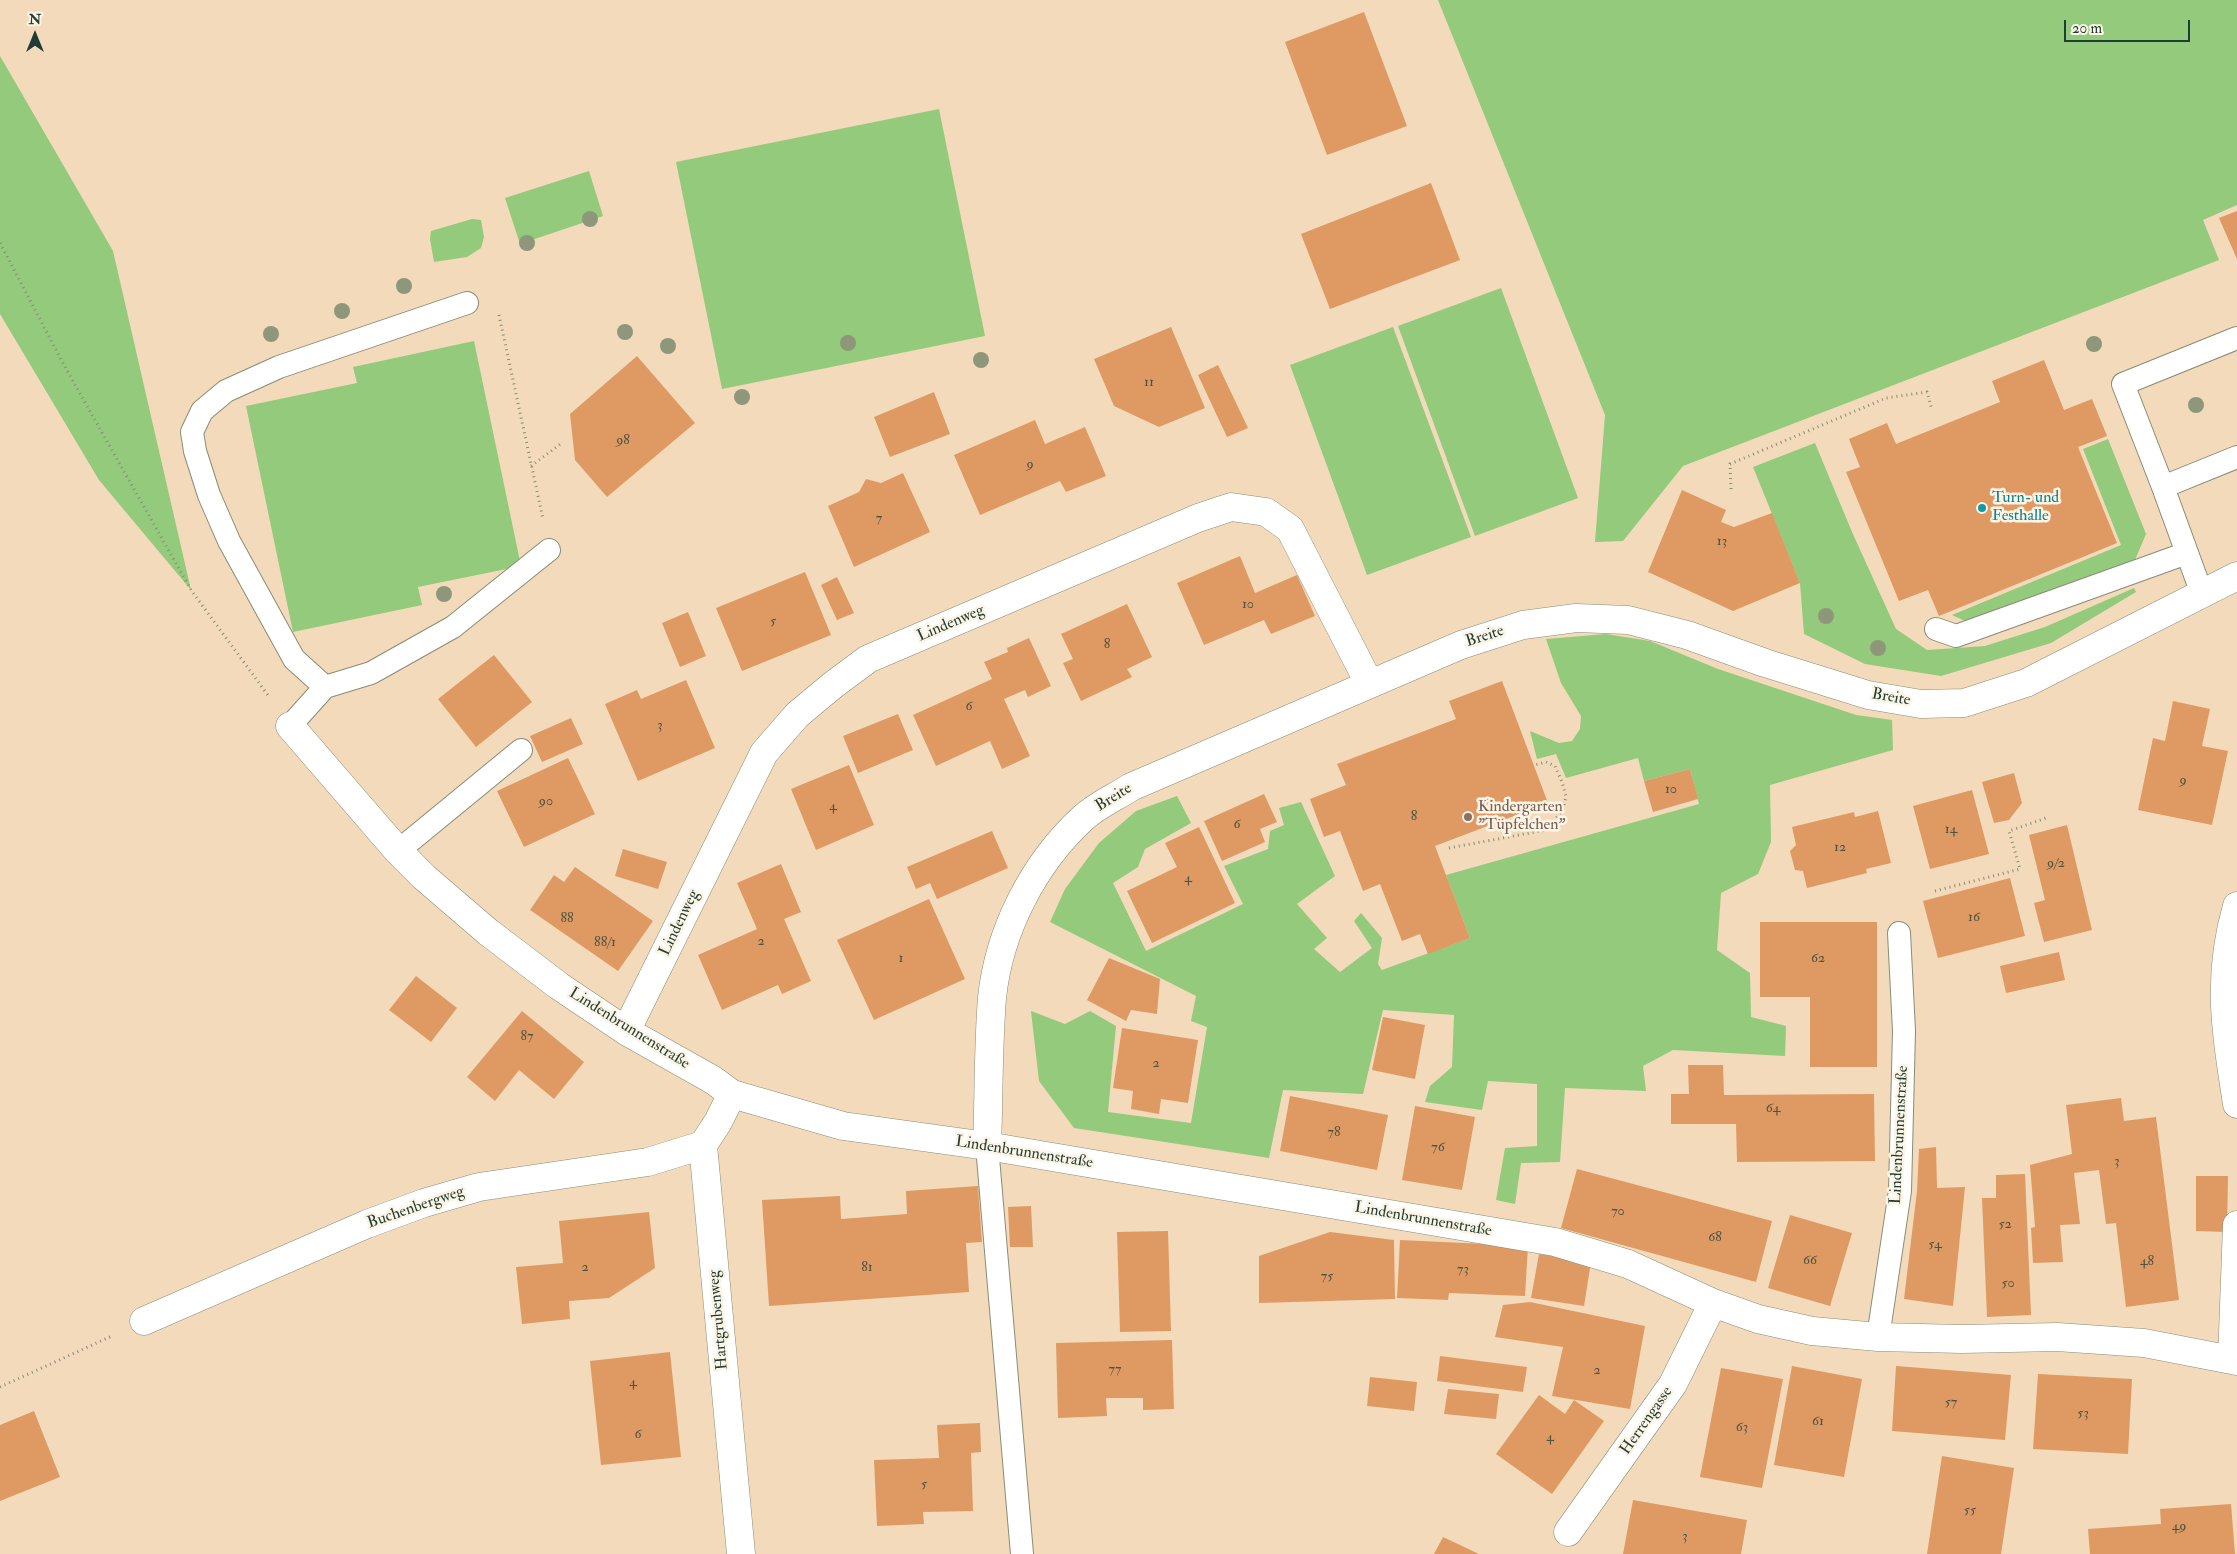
<!DOCTYPE html>
<html>
<head>
<meta charset="utf-8">
<style>
	body { margin:0 }
	#map { position:relative; width:2237px; height:1554px; overflow:hidden; background:#f3daba; font-family:"IM FELL Double Pica",serif }
	canvas { display:block }
	.north { position:absolute; left:10px; top:10px; width:50px; height:50px; -webkit-text-stroke:4px #fcf5e5; paint-order:stroke; rotate:0deg; font-size:14px; font-weight:700; line-height:20px; text-align:center; color:#1f3d34 }
	.north::after { content:''; display:block; margin:auto; width:18px; height:22px; background:#1f3d34; clip-path:polygon(50% 0,100% 100%,50% 72%,0 100%) }
	.scale { position:absolute; left:2064px; top:20px; width:126px; height:22px; box-sizing:border-box; border:2px solid #1f3d34; border-top:0; padding-left:6px; font-size:15px; line-height:18px; white-space:nowrap; color:#1f3d34; -webkit-text-stroke:4px #fcf5e5; paint-order:stroke }
</style>
</head>
<body>
<div id="map">
<canvas width="2237" height="1554"></canvas>
<div class="north">N</div>
<div class="scale">20 m</div>
</div>
<script>
const c = document.querySelector('canvas').getContext('2d');
c.lineJoin = 'round';
function fill(path, color) { c.fillStyle = color; c.fill(path, 'evenodd'); }
function strokePath(path, color, width, dash) { c.strokeStyle = color; c.lineWidth = width; c.lineCap = dash ? 'butt' : 'round'; c.setLineDash(dash || []); c.stroke(path); }
function drawText(font, color, halo, rows, align = 'center') {
  c.font = font + ' "IM FELL Double Pica",serif'; c.lineWidth = 5; c.setLineDash([]); c.textBaseline = 'middle'; c.strokeStyle = halo; c.fillStyle = color; for (const [text, x, y, turn = 0] of rows) {
    c.save(); c.translate(x, y); c.rotate((+turn || 0) * Math.PI / 180); c.textAlign = isNaN(turn) ? turn : align; if (halo) c.strokeText(text, 0, 0); c.fillText(text, 0, 0); c.restore();
  }
}
fill(new Path2D(`
	M1438 0H2237V205L2203 220 2219 260 1683 466 1623 541 1595 542 1605 415Z
	M0 56 113 251 191 590 99 480 0 314Z
	M939 109 985 336 722 389 676 162Z
	M589 171 603 216 520 244 505 198Z
	M472 219 481 220 484 237 481 248 467 257 434 262 430 239 431 231Z
	M1501 288 1578 498 1475 536 1398 326Z
	M1393 327 1471 537 1367 575 1290 365Z
	M474 341 521 566 418 587 422 605 293 632 246 406 357 383 353 367Z
	M2108 439 2146 534 2132 567 1965 621 1952 615 2121 545 2083 449Z
	M1815 443 1852 532 1896 629 1927 650 1985 646 2045 627 2134 588 2136 592 2051 643 1941 676 1865 664 1804 634 1800 583 1753 467Z
	M1606 634 1650 641 1718 669 1856 715 1892 720 1893 750 1770 785 1771 842 1758 874 1721 893 1717 950 1750 973 1751 1017 1786 1026 1785 1056 1673 1050 1643 1066 1646 1091 1565 1088 1560 1162 1521 1163 1515 1204 1496 1200 1505 1148 1537 1146V1084L1488 1081 1482 1110 1425 1102 1430 1086 1452 1067 1454 1015 1383 1010 1363 1094 1283 1090 1269 1158 1074 1128 1039 1081 1031 1011 1065 1024 1090 1011 1116 1026 1108 1112 1191 1123 1207 1027 1191 1021 1196 996 1050 922 1065 889 1099 843 1136 811 1177 796 1191 823 1145 849 1138 867 1113 883 1146 951 1243 904 1224 866 1268 849 1270 831 1284 825 1279 808 1301 802 1335 876 1297 904 1327 938 1314 949 1340 972 1372 948 1354 921 1361 913 1382 938 1378 964 1382 970 1470 938 1446 875 1699 804 1690 769 1644 781 1638 758 1566 778 1556 754 1537 759 1530 731 1559 743 1572 741 1580 729 1581 716 1561 683 1546 639Z`), '#93ca7c');
fill(new Path2D(`
	M1364 12 1407 126 1327 155 1285 42Z
	M1431 183 1460 260 1330 309 1301 234Z
	M2237 211V259L2219 218Z
	M1171 327 1205 408 1159 427 1114 406 1094 359Z
	M637 356 695 423 607 497 575 460 570 414Z
	M2044 360 2064 410 2092 399 2107 436 2078 447 2117 543 1939 616 1928 590 1899 601 1846 472 1860 467 1849 439 1887 423 1896 444 2000 402 1992 381Z
	M1218 365 1248 428 1227 437 1198 375Z
	M934 392 950 434 890 457 874 417Z
	M1035 420 1045 444 1085 427 1106 476 1066 492 1060 481 980 515 954 455Z
	M903 473 930 532 854 567 828 506 859 492 866 479 881 483Z
	M1682 490 1726 510 1721 522 1734 527 1772 513 1800 583 1733 611 1648 572Z
	M1240 556 1255 593 1297 575 1315 616 1271 634 1264 620 1204 645 1177 583Z
	M805 572 831 635 742 671 716 608Z
	M837 577 854 613 837 620 821 585Z
	M1127 604 1152 657 1127 669 1132 677 1081 701 1063 663 1073 659 1061 634Z
	M688 612 706 656 680 667 662 623Z
	M1029 638 1051 686 1028 697 1025 690 1004 699 1030 756 1002 769 990 741 936 766 913 715 992 679 984 662 1008 652 1007 648Z
	M494 655 532 702 476 747 438 699Z
	M686 680 715 748 638 781 605 704 637 690 641 699Z
	M1502 681 1548 803 1435 846 1470 938 1428 954 1420 934 1402 941 1380 884 1363 891 1340 831 1324 837 1310 799 1346 785 1337 764 1456 719 1449 701Z
	M2173 701 2210 709 2202 746 2228 751 2212 825 2138 810 2153 738 2165 741Z
	M898 714 913 750 858 773 843 736Z
	M571 718 583 744 542 762 530 736Z
	M568 758 595 814 524 847 497 791Z
	M849 765 874 825 816 850 791 789Z
	M1690 769 1698 799 1653 812 1644 781Z
	M2014 773 2022 803 2009 820 1994 823 1982 782Z
	M1972 790 1989 854 1930 869 1913 806Z
	M1264 794 1277 822 1260 829 1265 842 1222 861 1204 821Z
	M1878 811 1891 863 1866 869 1867 873 1807 888 1803 871 1795 870 1790 851 1796 845 1792 827 1854 812 1855 817Z
	M2067 825 2092 930 2044 942 2034 903 2045 900 2029 835Z
	M1199 827 1235 903 1152 943 1127 891 1177 867 1165 843Z
	M992 831 1008 868 937 899 930 883 916 889 907 867Z
	M623 849 667 862 658 889 615 876Z
	M781 864 801 912 784 919 811 981 782 994 778 985 722 1010 698 955 757 929 737 883Z
	M575 867 653 921 618 971 530 910 554 875 564 882Z
	M2010 878 2025 936 1938 958 1923 901Z
	M929 899 965 979 874 1020 837 940Z
	M1760 922H1877V1067H1810V997H1760Z
	M2059 952 2065 980 2006 993 2000 966Z
	M1109 958 1160 979 1157 1014 1131 1010 1126 1021 1087 1000Z
	M416 976 457 1008 431 1042 389 1010Z
	M522 1011 584 1062 554 1099 519 1070 495 1101 467 1077Z
	M1383 1017 1425 1025 1415 1079 1372 1070Z
	M1122 1028 1198 1040 1188 1103 1161 1099 1159 1114 1131 1109 1133 1091 1113 1088Z
	M1688 1065H1723L1724 1095 1874 1094 1875 1161 1737 1162 1736 1124H1671V1094H1689Z
	M1290 1096 1388 1115 1377 1170 1280 1151Z
	M2121 1098 2124 1121 2156 1117 2179 1300 2126 1307 2116 1223 2106 1224 2099 1170 2074 1173 2080 1224 2060 1225 2063 1262 2033 1263 2031 1228 2035 1227 2030 1165 2072 1154 2066 1105Z
	M1415 1106 1475 1117 1462 1190 1402 1180Z
	M1936 1147 1937 1188 1965 1187 1953 1306 1904 1299 1917 1191 1919 1149Z
	M1577 1169 1772 1221 1756 1282 1561 1228Z
	M2025 1174 2031 1315 1987 1317 1982 1198H1996V1175Z
	M2196 1176H2228L2227 1232 2196 1231Z
	M978 1186 982 1242 966 1243 969 1292 769 1306 762 1200 840 1196 841 1219 907 1214 906 1191Z
	M1031 1206 1033 1247H1010L1008 1207Z
	M649 1212 655 1268 609 1298 569 1301 570 1319 522 1324 516 1267 563 1263 559 1221Z
	M1790 1215 1852 1233 1830 1306 1768 1288Z
	M1168 1231 1171 1331 1120 1332 1117 1232Z
	M1330 1232 1394 1240 1395 1299 1259 1303V1256Z
	M1400 1240 1528 1246 1525 1296 1449 1293 1448 1300 1397 1298Z
	M1539 1254 1591 1262 1584 1306 1531 1298Z
	M1530 1302 1645 1326 1630 1409 1552 1396 1563 1347 1495 1337 1503 1305Z
	M1172 1340 1174 1409 1143 1410V1398H1106L1107 1416 1058 1418 1056 1343Z
	M670 1352 681 1457 601 1465 590 1361Z
	M1440 1356 1527 1367 1523 1392 1437 1381Z
	M1792 1366 1862 1379 1844 1477 1774 1465Z
	M1896 1366 2011 1375 2005 1440 1892 1431Z
	M1721 1368 1783 1379 1762 1488 1700 1477Z
	M2038 1374 2132 1379 2128 1454 2033 1449Z
	M1370 1377 1417 1382 1414 1411 1367 1406Z
	M1448 1389 1499 1394 1496 1419 1444 1414Z
	M1539 1395 1565 1414 1574 1400 1604 1421 1552 1494 1496 1454Z
	M34 1411 60 1477 0 1501V1425Z
	M980 1423 981 1452 971 1453 973 1511 923 1512 924 1524 877 1526 874 1460 939 1458 937 1425Z
	M1942 1456 2014 1468 2001 1554H1927Z
	M1633 1500 1747 1520 1741 1554H1623Z
	M2231 1504 2235 1554H2090L2088 1529 2161 1524 2160 1509Z
	M1443 1537 1479 1554H1434Z`), '#df9a64');
const lane = new Path2D(`
	M2163 487 2237 457
	M2202 594 2163 487 2123 384 2237 338
	M1936 629 1956 636 2187 553
	M325 687 371 673 453 627 549 550
	M290 726 325 687 294 659 229 541 209 495 195 451 192 432 202 411 226 391 279 367 467 303
	M398 851 521 750
	M987 1146 1022 1554
	M1878 1337 1900 1191 1904 1031 1899 933`);
const street = new Path2D(`
	M290 726 398 851 424 877 488 932 559 986 626 1031 713 1080 732 1094 843 1126 987 1146 1555 1242 1628 1264 1713 1303 1758 1319 1812 1331 1878 1337 1962 1339 2057 1337 2144 1343 2237 1361
	M2237 906C2216 979 2226 1031 2237 1104
	M626 1031 764 753 797 715 833 685 868 659 1198 518 1231 507 1266 512 1290 529 1369 683
	M732 1094 718 1122 703 1145 741 1554
	M987 1146C989 1097 988 1047 992 998 999 930 1034 863 1083 818 1097 805 1116 797 1131 787L1461 645 1523 625 1576 618 1628 620 1687 635 1765 663 1868 695 1921 704 1964 703 2026 683 2237 576
	M144 1321 367 1224 424 1203 479 1187 648 1162 703 1145
	M2232 1360 2237 1225
	M1568 1532 1673 1384 1713 1303`);
strokePath(lane, '#898c77', 24);
strokePath(street, '#898c77', 29);
strokePath(new Path2D(`
	M0 243 65 367 191 590 270 698
	M499 315 543 519
	M531 466 562 443
	M1731 489 1730 464 1886 398 1927 392 1932 410
	M1449 848 1546 830 1563 810 1566 796 1562 782 1555 766 1546 762 1535 765
	M1935 891 2020 869 2009 831 2046 818
	M0 1387 112 1336`), '#898c77', 3, [1, 4]);
strokePath(lane, '#fff', 22);
strokePath(street, '#fff', 28);
c.fillStyle = '#8e977a';
for (const [x, y] of [
	[590,219],
	[527,243],
	[404,286],
	[342,311],
	[625,332],
	[271,334],
	[848,343],
	[2094,344],
	[668,346],
	[981,360],
	[742,397],
	[2196,405],
	[444,594],
	[1826,616],
	[1878,648]
]) { c.beginPath(); c.arc(x, y, 8, 0, 2 * Math.PI); c.fill(); }
for (const [x, y, r, color] of [
	[1982,508,5,"#0f9aa8"],
	[1468,817,5,"#8d6e63"]
]) { const dot = new Path2D(); dot.arc(x, y, r, 0, 2 * Math.PI); c.fillStyle = color; c.fill(dot); strokePath(dot, '#fcf5e5', 2); }
drawText('14px', '#4f5440', null, [
	["11",1149,383],
	["98",623,441],
	["9",1030,465],
	["7",879,519],
	["13",1722,542],
	["10",1248,605],
	["5",773,622],
	["8",1107,645],
	["6",969,707],
	["3",660,726],
	["9",2183,781],
	["10",1671,790],
	["90",546,802],
	["4",833,807],
	["8",1414,817],
	["6",1237,825],
	["14",1951,830],
	["12",1840,848],
	["9/2",2056,864],
	["4",1188,879],
	["16",1974,918],
	["88",567,919],
	["2",761,942],
	["88/1",605,943],
	["1",901,959],
	["62",1818,959],
	["87",527,1037],
	["2",1156,1064],
	["64",1773,1109],
	["78",1334,1133],
	["76",1438,1148],
	["3",2117,1162],
	["70",1618,1212],
	["52",2005,1225],
	["68",1715,1238],
	["54",1935,1245],
	["66",1810,1261],
	["48",2147,1262],
	["2",585,1268],
	["81",867,1268],
	["73",1463,1270],
	["75",1327,1277],
	["50",2008,1284],
	["77",1115,1370],
	["2",1597,1371],
	["4",633,1383],
	["57",1951,1403],
	["53",2083,1414],
	["61",1818,1422],
	["63",1742,1428],
	["6",638,1435],
	["4",1550,1438],
	["5",924,1485],
	["55",1970,1511],
	["49",2179,1527],
	["3",1685,1537]
]);
drawText('16px', '#0d838f', '#fcf5e5', [
	["Turn- und",1992,499],
	["Festhalle",1992,517]
], 'left');
drawText('16px', '#1f3d34', '#fcf5e5', [
	["Lindenweg",951,624,-23],
	["Breite",1485,637,-18],
	["Breite",1891,698,10],
	["Breite",1114,798,-32],
	["Lindenweg",680,923,-64],
	["Lindenbrunnenstraße",629,1029,32],
	["Lindenbrunnenstraße",1900,1135,-87],
	["Lindenbrunnenstraße",1024,1153,9],
	["Buchenbergweg",416,1208,-19],
	["Lindenbrunnenstraße",1423,1220,10],
	["Hartgrubenweg",719,1320,-95],
	["Herrengasse",1647,1421,-55]
]);
drawText('16px', '#785e54', '#fcf5e5', [
	["Kindergarten",1478,808],
	["\"Tüpfelchen\"",1478,826]
], 'left');
</script>
</body>
</html>
